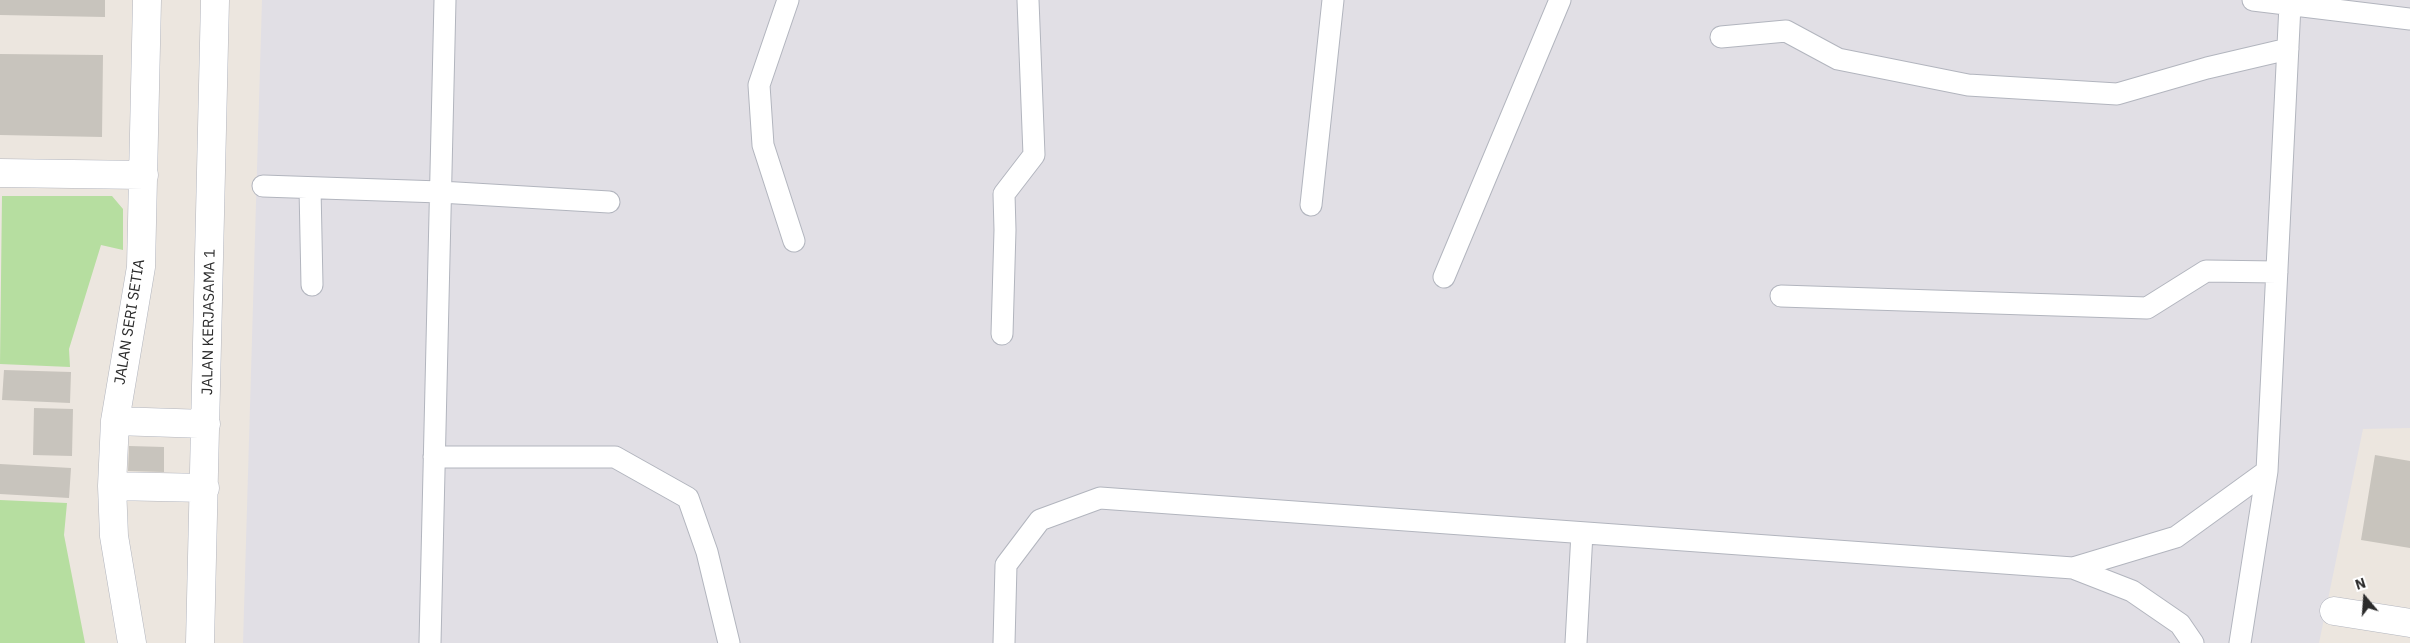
<!DOCTYPE html>
<html>
<head>
<meta charset="utf-8">
<style>
	body { margin:0 }
	#map { position:relative; width:2410px; height:643px; overflow:hidden; background:#ece6df; font-family:"IBM Plex Sans",sans-serif }
	canvas { display:block }
	.north { position:absolute; left:2340px; top:573px; width:50px; height:50px; -webkit-text-stroke:4px #fff; paint-order:stroke; rotate:342deg; font-size:14px; font-weight:700; line-height:20px; text-align:center; color:#2b2b2b }
	.north::after { content:''; display:block; margin:auto; width:18px; height:22px; background:#2b2b2b; clip-path:polygon(50% 0,100% 100%,50% 72%,0 100%) }
</style>
</head>
<body>
<div id="map">
<canvas width="2410" height="643"></canvas>
<div class="north">N</div>
</div>
<script>
const c = document.querySelector('canvas').getContext('2d');
c.lineJoin = 'round';
function fill(path, color) { c.fillStyle = color; c.fill(path, 'evenodd'); }
function strokePath(path, color, width, dash) { c.strokeStyle = color; c.lineWidth = width; c.lineCap = dash ? 'butt' : 'round'; c.setLineDash(dash || []); c.stroke(path); }
function drawText(font, color, halo, rows, align = 'center') {
  c.font = font + ' "IBM Plex Sans",sans-serif'; c.lineWidth = 4; c.setLineDash([]); c.textBaseline = 'middle'; c.strokeStyle = halo; c.fillStyle = color; for (const [text, x, y, turn = 0] of rows) {
    c.save(); c.translate(x, y); c.rotate((+turn || 0) * Math.PI / 180); c.textAlign = isNaN(turn) ? turn : align; if (halo) c.strokeText(text, 0, 0); c.fillText(text, 0, 0); c.restore();
  }
}
fill(new Path2D(`
	M262 0H2410V428L2363 429 2319 643H243Z`), '#e1dfe5');
fill(new Path2D(`
	M2 196H112L123 209V250L101 245 69 349 70 367 0 364Z
	M0 500 67 503 64 535 85 643H0Z`), '#b6dea0');
fill(new Path2D(`
	M0 0H105V17L0 15Z
	M0 54 103 55 102 137 0 135Z
	M4 370 71 372 70 403 2 400Z
	M34 408 73 409 72 456 33 455Z
	M129 446 164 447V472L128 471Z
	M2375 455 2410 461V548L2361 540Z
	M0 464 71 468 69 498 0 494Z`), '#c8c4bd');
const lane = new Path2D(`
	M788 0 759 85 763 145 794 241
	M2253 0 2410 19
	M1721 37 1786 31 1838 59 1968 85 2117 94 2207 68 2288 49
	M263 186 440 192 609 202
	M310 188 312 285
	M1311 205 1333 0
	M1444 277 1560 0
	M1781 296 2147 308 2206 271 2277 272
	M1002 334 1005 230 1004 194 1034 155 1028 0
	M434 457H615L688 498 707 552 729 643
	M2073 568 2132 591 2180 624 2193 643
	M430 643 445 0
	M1004 643 1006 565 1040 520 1100 498 2073 568 2176 537 2267 471
	M1576 643 1582 533
	M2240 643 2267 471 2290 5`);
const street = new Path2D(`
	M0 173 144 175
	M115 421 206 424
	M112 486 205 488
	M2334 611 2410 623
	M132 643 114 536 112 486 115 421 141 267 147 0
	M200 643 215 0`);
strokePath(lane, '#b2b5be', 23);
strokePath(street, '#b2b5be', 29);
strokePath(lane, '#fff', 21);
strokePath(street, '#fff', 28);
drawText('15px', '#2b2b2b', '#fff', [
	["JALAN SERI SETIA",130,322,-81],
	["JALAN KERJASAMA 1",209,322,-89]
]);
</script>
</body>
</html>
